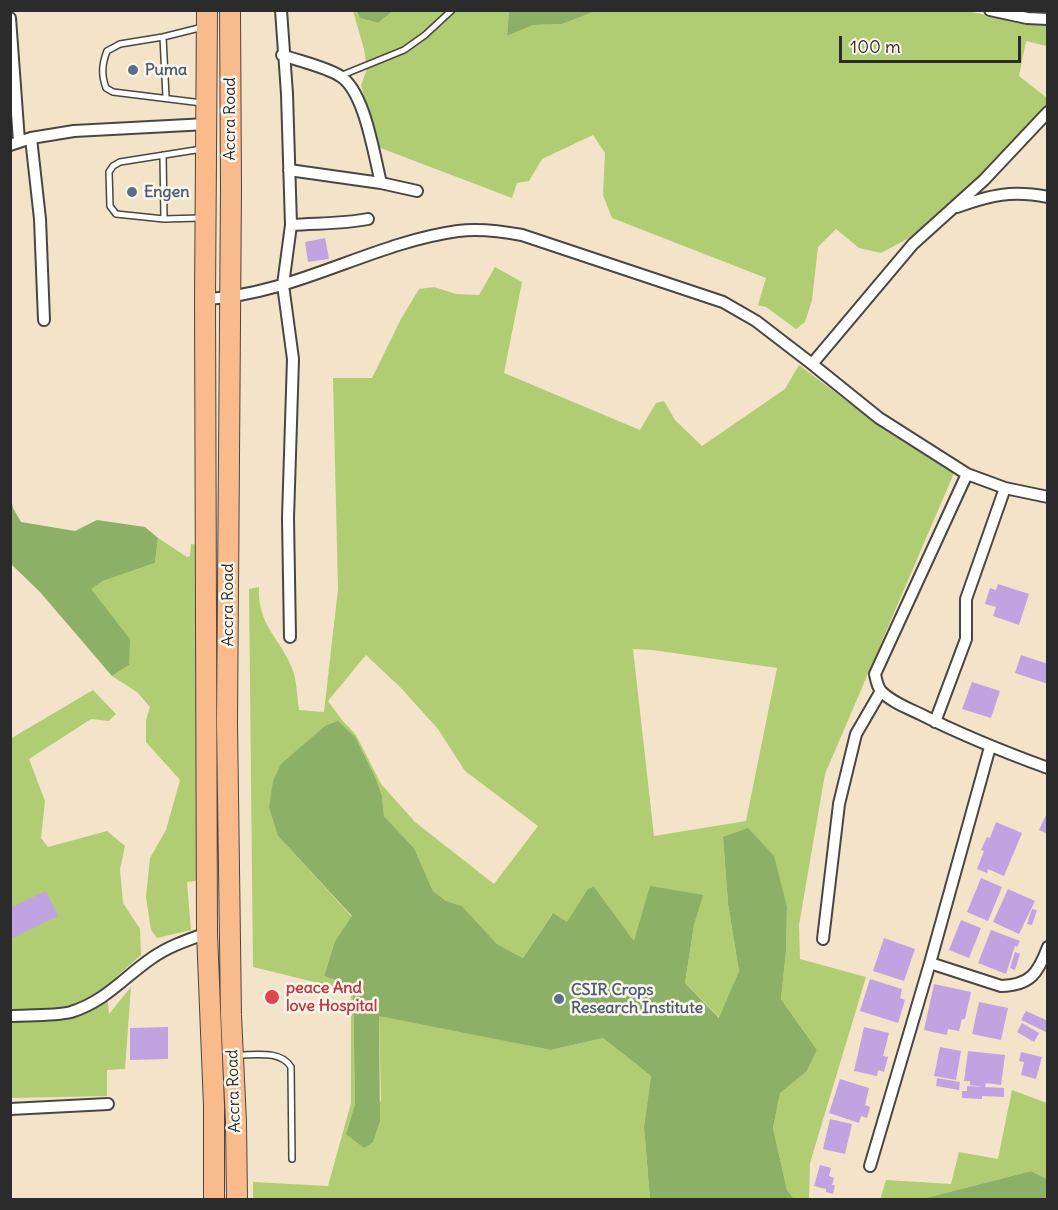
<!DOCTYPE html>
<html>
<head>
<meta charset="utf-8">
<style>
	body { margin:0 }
	#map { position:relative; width:1058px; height:1210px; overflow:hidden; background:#f3e3c8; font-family:Delius,sans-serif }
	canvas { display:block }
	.frame { position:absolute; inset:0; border:12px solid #2b2b2b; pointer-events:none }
	.scale { position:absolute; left:839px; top:36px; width:182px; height:27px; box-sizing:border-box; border:3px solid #2b2b2b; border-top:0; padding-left:8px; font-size:18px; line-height:21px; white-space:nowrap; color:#2b2b2b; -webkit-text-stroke:4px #fbf7ec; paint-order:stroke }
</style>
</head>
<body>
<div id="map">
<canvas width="1058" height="1210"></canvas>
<div class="frame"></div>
<div class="scale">100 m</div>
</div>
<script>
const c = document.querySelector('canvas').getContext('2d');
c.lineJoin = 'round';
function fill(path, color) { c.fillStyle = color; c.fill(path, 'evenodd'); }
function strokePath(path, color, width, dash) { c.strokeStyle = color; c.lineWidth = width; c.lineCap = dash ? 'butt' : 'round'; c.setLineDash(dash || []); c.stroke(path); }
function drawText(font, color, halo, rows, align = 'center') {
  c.font = font + ' Delius,sans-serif'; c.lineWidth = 5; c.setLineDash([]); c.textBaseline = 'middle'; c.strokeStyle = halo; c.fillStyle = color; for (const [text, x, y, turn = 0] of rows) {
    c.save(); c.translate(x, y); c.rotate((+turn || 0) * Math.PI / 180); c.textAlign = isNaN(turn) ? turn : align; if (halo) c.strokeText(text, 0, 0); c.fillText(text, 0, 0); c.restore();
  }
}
fill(new Path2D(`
	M353 11H355L360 18 378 23 393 11H509L507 36 533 25 562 24 596 11H966L1017 21 1047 22V46L1026 41 1019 76 1047 98V107L991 166 909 238 881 253 859 248 836 229 818 247 812 300 805 322 796 329 766 307 758 305 766 278 612 218 603 195 605 153 593 135 542 159 529 181 517 183 512 198 378 147 361 85 367 69 364 49Z
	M495 267 522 282 504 373 640 430 656 403 664 401 675 420 702 446 785 389 799 365 889 433 954 473 825 774 799 925 800 959 866 977 810 1163 809 1199H794L787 1190 773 1128 780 1092 807 1071 817 1050 781 999 786 952 787 907 723 837 728 904 739 971 720 1018 685 983 694 925 702 895 634 941 617 919 567 922 552 914 523 958 497 944 462 906 446 901 433 891 414 848 384 816 382 796 278 836 352 917 335 941 324 976 353 987 355 1104 346 1134 381 1101 379 1015 551 1050 603 1038 651 1076 644 1127 650 1199H253V1182L328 1186 351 1103V991L253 967 249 589 259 587C257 625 280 638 292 668 297 680 297 697 299 710L324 712 338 589 333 378H372L401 319 419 289 434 287 456 294 479 295ZM633 649 653 650 777 668 746 821 654 836ZM366 655 401 688 438 729 465 771 538 826 494 884 415 822 381 784 356 735 342 720 328 701Z
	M158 538 187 557 190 556 191 544 202 545 203 880 187 882 191 930 157 938 151 930 146 897 150 858 166 830 180 780 146 742V720L150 707 137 692 112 676 129 665 90 589 103 581 155 563Z
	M93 690 116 714 109 721 91 719 29 759 45 801 41 838 48 847 107 831 125 846 120 869 123 903 140 929 141 955 106 986 109 1014 131 987 125 1069 107 1070V1096L11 1098 10 739Z
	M1012 1090 1047 1103V1179L1031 1171 922 1199 880 1200 886 1180 951 1184 959 1152 998 1159Z`), '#b0cd73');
fill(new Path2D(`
	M356 11H355H393L378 23 360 18Z
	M509 11V10L596 11 562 24 533 25 507 36Z
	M11 499 13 508 21 522 75 531 97 520 145 527 158 538 155 563 103 581 91 589 130 639 129 665 112 676 40 592 11 564Z
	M338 721 355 737 375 777 382 796 384 816 414 848 433 891 446 901 462 906 497 944 523 958 553 913 567 922 588 889 594 887 634 941 650 886 703 895 694 925 685 983 719 1018 739 971 728 904 723 837 748 828 774 856 787 907 786 952 781 999 817 1050 807 1071 780 1093 773 1128 787 1190 794 1199H650L644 1127 651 1076 603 1038 551 1050 379 1016 380 1121 373 1142 364 1148 346 1134 355 1104 353 987 324 976 335 941 352 916 278 836 269 807 273 781 281 764 325 726Z
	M1031 1171 1047 1179V1199H922Z`), '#8cb065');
fill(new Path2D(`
	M325 238 329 259 308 262 305 242Z
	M998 584 1029 594 1019 625 993 616 996 607 985 604 990 588 996 590Z
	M1021 655 1048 664V684L1015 673Z
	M972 682 1000 691 991 718 962 709Z
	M1048 811V834L1039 830Z
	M996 822 1022 833 1004 876 988 869 987 873 977 869 984 851 981 850 987 837 990 838Z
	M981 878 1002 887 988 921 967 912Z
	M1008 889 1035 901 1019 934 993 922Z
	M46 891 58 916 10 939V908Z
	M1032 909 1037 910 1032 925 1027 924Z
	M961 920 981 928 969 958 949 950Z
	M991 930 1020 941 1017 947 1015 946 1006 974 978 963Z
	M884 938 915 949 904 981 873 971Z
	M1015 952 1020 954 1015 970 1010 968Z
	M870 979 902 989 900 998 905 1000 898 1023 860 1011Z
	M934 984 971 992 965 1019H962L959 1031 948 1029 947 1035 924 1030Z
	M979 1002 1008 1008 1001 1040 972 1034Z
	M1026 1011 1048 1021V1033L1021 1020Z
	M1022 1023 1039 1033 1034 1042 1017 1032Z
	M168 1027V1059L130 1060V1028Z
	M864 1027 889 1033 883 1056 888 1057 884 1072 878 1070 877 1076 854 1071Z
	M940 1047 961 1051 956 1080 934 1076Z
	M968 1051 1005 1055 1001 1085 986 1083 985 1087 1004 1088V1097L982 1096V1099L962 1098V1091H967V1086L983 1087 970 1085V1081H964Z
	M1021 1052 1042 1057 1036 1079 1021 1075 1024 1062 1019 1061Z
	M937 1078 960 1082 959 1090 936 1086Z
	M840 1079 869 1088 865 1105 870 1107 867 1118 861 1116 859 1123 829 1113Z
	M830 1119 852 1124 845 1154 823 1149Z
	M820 1165 831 1168 829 1176 834 1178 832 1185H835L833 1194 826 1192V1189L814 1186Z`), '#c0a4e1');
const lane = new Path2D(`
	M163 37 166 97
	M340 76 404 50 425 35 452 10
	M202 103 113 92 106 88C101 74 102 64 107 51L120 44 163 37 203 27
	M163 155 164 219
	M200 218 164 219 116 214 110 206 109 172 113 166 120 162 202 149
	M237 1055C255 1055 281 1050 291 1067L292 1159`);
const street = new Path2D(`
	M281 10 287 94 291 225 283 285 293 359 288 518 290 637
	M990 10 1027 18 1048 19
	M10 18 19 141
	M282 55C299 61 326 67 340 76 365 91 374 156 381 183
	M31 138 40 219 44 320
	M10 145 31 138 74 131 207 124
	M289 170 381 183 417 191
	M957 207C991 195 1011 190 1048 197
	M291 225C317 223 342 224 368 219
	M205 299C294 295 371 243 458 231 479 228 501 231 522 235L723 302 756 321 812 364 879 418 967 474 1005 488 1048 497
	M812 364 913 244 984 180 1048 112
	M967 474 875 674C876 679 877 686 881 691 891 702 908 708 920 714 962 735 1004 752 1048 768
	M935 722 966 639V599L1005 488
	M823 939 839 804 856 734 881 691
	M930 963 1001 986C1031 985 1038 973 1048 947
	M10 1016C28 1015 55 1016 71 1012 106 1001 124 977 152 958 169 946 188 940 207 933
	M10 1109 108 1104
	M870 1166 930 963 990 747`);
const highway = new Path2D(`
	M207 10 205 299 207 933 214 1106V1200
	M230 10 231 189 227 722 231 1015 236 1122 237 1200`);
strokePath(lane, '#494743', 8);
strokePath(street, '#494743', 14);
strokePath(highway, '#494743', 22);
strokePath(lane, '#fff', 5);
strokePath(street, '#fff', 10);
strokePath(highway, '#fabb8c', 20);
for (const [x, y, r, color] of [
	[133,70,6,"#5c6f8a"],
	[132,192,6,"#5c6f8a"],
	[272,997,8,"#e0444e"],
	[559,999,6,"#5c6f8a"]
]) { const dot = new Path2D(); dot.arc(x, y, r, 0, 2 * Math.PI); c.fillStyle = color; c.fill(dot); strokePath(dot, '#fbf7ec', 2); }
drawText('bold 16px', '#4e5e75', '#fbf7ec', [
	["Puma",145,70],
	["Engen",144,192],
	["CSIR Crops",571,990],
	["Research Institute",571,1008]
], 'left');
drawText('16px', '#2b2b2b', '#fbf7ec', [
	["Accra Road",230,119,-90],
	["Accra Road",228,605,-90],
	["Accra Road",234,1091,-92]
]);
drawText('bold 16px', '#be3a42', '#fbf7ec', [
	["peace And",286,988],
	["love Hospital",286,1006]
], 'left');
</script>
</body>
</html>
